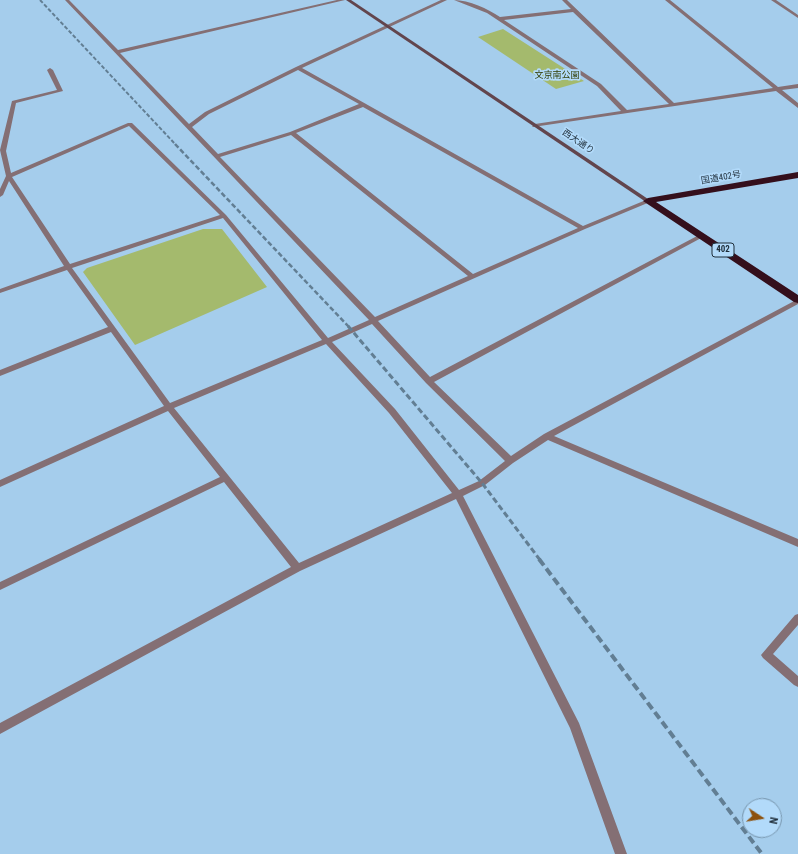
<!DOCTYPE html>
<html>
<head>
<meta charset="utf-8">
<style>
	body { margin:0 }
	#map { position:relative; width:798px; height:854px; overflow:hidden; background:#a5cdec; font-family:"Roboto Condensed",sans-serif }
	canvas { display:block }
	.north { position:absolute; left:742px; top:798px; width:40px; height:40px; box-sizing:border-box; background:#b2dafa; border:1px solid #7795ad; border-radius:50%; rotate:102deg; font-size:11px; font-weight:700; line-height:16px; text-align:center; color:#1f2e3a }
	.north::after { content:''; display:block; margin:auto; width:14px; height:18px; background:#8c510e; clip-path:polygon(50% 0,100% 100%,50% 72%,0 100%) }
</style>
</head>
<body>
<div id="map">
<canvas width="798" height="854"></canvas>
<div class="north">N</div>
</div>
<script>
const c = document.querySelector('canvas').getContext('2d');
c.lineJoin = 'round';
function fill(path, color) { c.fillStyle = color; c.fill(path, 'evenodd'); }
function strokePath(path, color, width, dash) { c.strokeStyle = color; c.lineWidth = width; c.lineCap = dash ? 'butt' : 'round'; c.setLineDash(dash || []); c.stroke(path); }
function drawText(font, color, halo, rows, align = 'center') {
  c.font = font + ' "Roboto Condensed","Noto Sans JP",sans-serif'; c.lineWidth = 3.5; c.setLineDash([]); c.textBaseline = 'middle'; c.strokeStyle = halo; c.fillStyle = color; for (const [text, x, y, turn = 0] of rows) {
    c.save(); c.translate(x, y); c.rotate((+turn || 0) * Math.PI / 180); c.textAlign = isNaN(turn) ? turn : align; if (halo) c.strokeText(text, 0, 0); c.fillText(text, 0, 0); c.restore();
  }
}
fill(new Path2D(`
	M503 29 584 81 556 89 478 37Z
	M203 229H222L267 287 135 345 83 272 87 268Z`), '#a4ba6d');
fill(new Path2D(`
	M65 0H69L118 50 337 0H345L120 53 189 124 205 112 296 67 441 0H447L302 68 583 226 646 200H650V202L585 229 378 321 430 377 699 235H703V237L434 382 511 456 544 434 798 299V304L554 436 798 539V547L548 440 513 463 485 485 463 496 579 723 627 854H615L570 728 456 499 300 571 0 734V723L291 567 224 482 0 590V582L220 477 168 411 0 487V480L164 406 111 332 0 376V370L108 327 67 270 0 293V289L64 266 9 181 3 195 0 197V189L6 176 0 150 12 101 57 90 47 70 50 68 53 70 63 91 16 103 6 151 11 173 128 123H132L226 215 328 338 369 320ZM298 70 359 104 290 132 218 154 192 127 209 114ZM363 107 578 228 473 274 296 133ZM129 126 220 215 70 264 12 177ZM291 135 468 276 375 317 220 157ZM223 218 322 340 170 403 72 268ZM372 324 426 383 505 461 479 481 459 490 395 409 332 342ZM326 344 389 413 452 493 299 563 174 408Z
	M454 0C469 0 488 9 500 17L571 9 562 0H567L674 103 773 88 665 0H670L778 87 798 84V88L782 90 798 103V108L776 91 533 127 532 126 535 124 621 111 597 86 487 13ZM573 12 669 104 627 110 601 84 504 20Z
	M771 0H776L798 15V18Z
	M798 614V625L773 654 798 676V687L794 685 763 658 761 655 795 615Z`), '#846f74');
fill(new Path2D(`
	M346 0H351L651 201 650 202H646Z`), '#62454d');
fill(new Path2D(`
	M798 172V178L656 202 798 295V303L794 302 643 201 648 198Z`), '#340f1c');
strokePath(new Path2D(`
	M40 0 176 145`), '#627e93', 2, [4, 2]);
strokePath(new Path2D(`
	M175 144 349 327`), '#627e93', 2.5, [5, 2.5]);
strokePath(new Path2D(`
	M348 326 482 483 540 560`), '#627e93', 3, [6, 3]);
strokePath(new Path2D(`
	M539 559 762 854`), '#627e93', 4, [8, 4]);
drawText('9px', '#313d03', '#b2dafa', [
	["文京南公園",557,76]
]);
drawText('9px', '#1f2e3a', '#b2dafa', [
	["西大通り",578,142,34],
	["国道402号",721,178,-10]
]);
for (const [x, y, w] of [
	[723,250,22]
]) { const box = new Path2D(); box.roundRect(x - w / 2, y - 7, w, 14, 3); c.fillStyle = '#b2dafa'; c.fill(box); strokePath(box, '#1f2e3a', 1); }
drawText('bold 9px', '#1f2e3a', null, [
	["402",723,250]
]);
</script>
</body>
</html>
